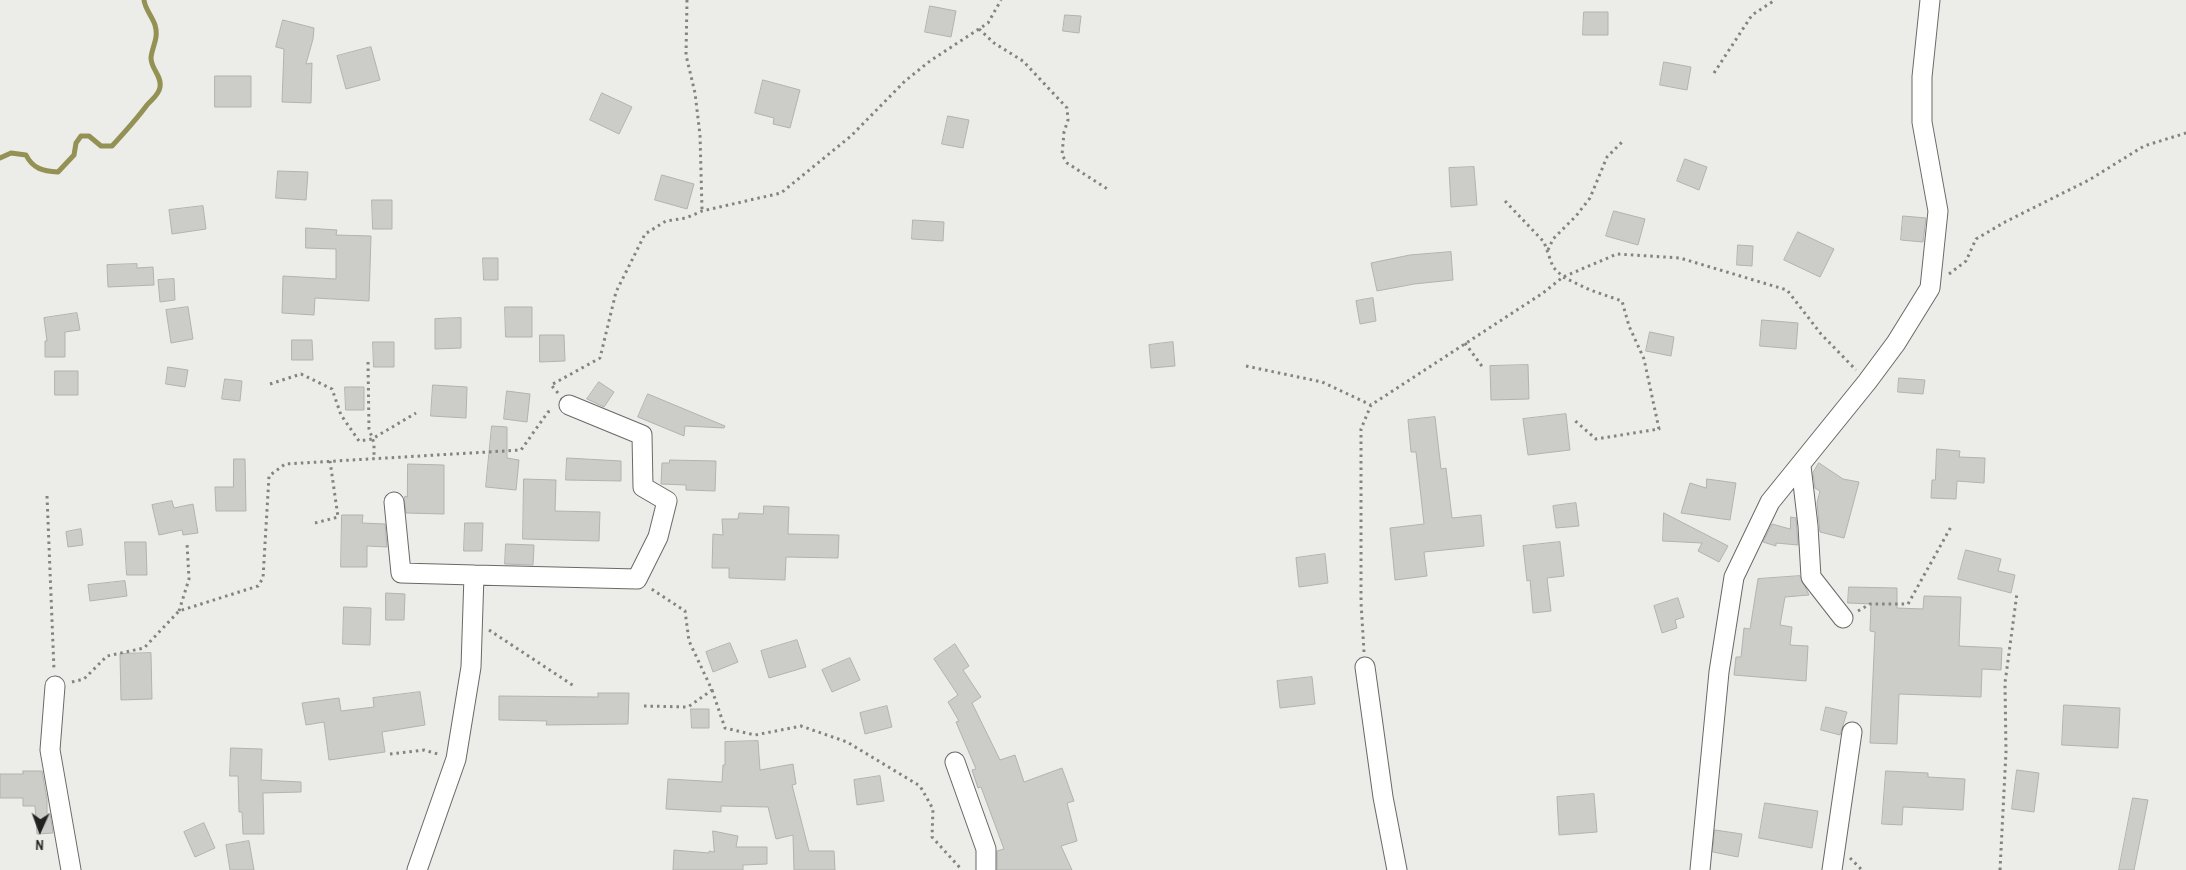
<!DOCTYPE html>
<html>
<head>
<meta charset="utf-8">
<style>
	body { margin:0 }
	#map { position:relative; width:2186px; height:870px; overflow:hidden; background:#ecece8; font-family:"Archivo Narrow",sans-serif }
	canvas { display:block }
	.north { position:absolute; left:15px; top:805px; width:50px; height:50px; -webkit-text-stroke:4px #ecece8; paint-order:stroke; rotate:182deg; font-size:14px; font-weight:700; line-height:20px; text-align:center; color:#222220 }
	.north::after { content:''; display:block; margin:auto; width:18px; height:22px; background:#222220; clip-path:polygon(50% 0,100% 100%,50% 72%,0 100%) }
</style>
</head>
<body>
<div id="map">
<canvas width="2186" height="870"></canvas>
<div class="north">N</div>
</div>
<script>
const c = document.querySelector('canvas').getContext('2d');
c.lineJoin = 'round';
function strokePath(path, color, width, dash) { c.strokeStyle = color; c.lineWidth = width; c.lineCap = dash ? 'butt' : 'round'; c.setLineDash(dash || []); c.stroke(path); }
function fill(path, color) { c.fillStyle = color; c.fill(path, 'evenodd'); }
strokePath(new Path2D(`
	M0 158 11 153 26 155C33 169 43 171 58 172L74 155 76 143 81 136H89L101 146H112C124 133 136 120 147 105 152 99 159 95 160 87 162 76 151 69 151 58 152 46 159 39 155 25 152 16 145 9 144 0`), '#949155', 5);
const building = new Path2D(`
	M930 6 956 11 951 37 925 32Z
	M1584 12H1608V35H1583Z
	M1065 15 1081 16 1079 33 1063 31Z
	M283 20 314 28 313 39 306 64 312 63 311 103 282 102 284 49 276 47Z
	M371 47 380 80 346 89 337 56Z
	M1664 62 1691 67 1687 90 1660 85Z
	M215 76H251V107H215Z
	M763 80 800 90 790 128 773 124 774 118 755 113Z
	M602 93 632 107 619 134 590 120Z
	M948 116 969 120 963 148 942 144Z
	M1685 159 1707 167 1699 190 1677 181Z
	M1474 167 1477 205 1451 207 1449 168Z
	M278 171 308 172 306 200 276 198Z
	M662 175 694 184 687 209 655 200Z
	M372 200H392V229H373Z
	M203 206 206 229 172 234 169 210Z
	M1614 211 1645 219 1638 245 1606 236Z
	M1903 216 1926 218 1923 242 1901 240Z
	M913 220 944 222 943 241 912 239Z
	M306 228 337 230 336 235 371 236 369 301 315 298 314 315 282 313 283 276 336 279V249L306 248Z
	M1798 232 1834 249 1820 277 1784 260Z
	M1738 245 1753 246 1752 266 1737 265Z
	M1451 252 1453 280 1414 284 1377 291 1371 263 1410 255Z
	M483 258H498V280H484Z
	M137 264V268L153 267 154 285 108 287 107 265Z
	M174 279 175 300 160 302 158 280Z
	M1373 298 1376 321 1360 324 1356 301Z
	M188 307 193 339 171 343 166 310Z
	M505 307H532V337H506Z
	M77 313 80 330 65 332V357H45V341H47L44 318Z
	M461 318V348L435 349V319Z
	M1762 320 1798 323 1796 349 1760 346Z
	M1650 332 1674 337 1671 356 1646 351Z
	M540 335H564L565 361 540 362Z
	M292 340H312L313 360H292Z
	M373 342H394V367H374Z
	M1173 342 1175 366 1151 368 1149 345Z
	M1528 365 1529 399 1491 400 1490 366Z
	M168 367 188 370 185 387 166 384Z
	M55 371H78V395H55Z
	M1899 378 1925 380 1923 394 1898 392Z
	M225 379 242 381 240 401 222 399Z
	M599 382 614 392 604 407 587 399Z
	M433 385 467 387 466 418 431 416Z
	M345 387H364V410H346Z
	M507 391 530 394 527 422 504 419Z
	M648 394 725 426 724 428 685 426 684 436 638 417Z
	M1566 414 1570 450 1528 455 1523 419Z
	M1435 417 1441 469 1446 468 1452 518 1481 515 1484 546 1424 552 1427 576 1395 580 1390 528 1424 524 1416 452H1411L1408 420Z
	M492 426 507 427V458L519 460 516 490 486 487Z
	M1937 449 1960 451 1959 457 1985 458 1984 483 1957 481 1956 499 1931 498 1932 480H1935Z
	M567 458 621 461V481L566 480Z
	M234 459H245L246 511H216L215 487H233Z
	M670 460 716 461 715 491 686 490V485L661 484 662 463H669Z
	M1819 463 1843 479 1859 482 1844 538 1820 532 1817 503 1820 491 1815 488 1813 473Z
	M408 464 444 465V514L406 513 404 499 405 496 407 497Z
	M524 479 556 480 555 511 600 512 599 541 523 539Z
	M1707 479 1736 483 1730 520 1681 513 1690 483 1706 488Z
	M172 501 174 508 193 504 198 533 183 535 182 530 159 535 152 505Z
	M1576 503 1579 526 1556 528 1553 506Z
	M764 506 789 507 788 534 839 535 838 558 786 557 785 580 729 578V568H712L713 534 723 535 722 519H738L739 513 763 514Z
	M1664 513 1728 546 1719 562 1698 551 1702 543 1663 541Z
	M342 515H363L362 523 385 524 387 547 367 546V567H341Z
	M1791 517 1796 518 1798 545 1776 543V546L1763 542 1772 524 1790 529Z
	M465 523H483L482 551H464Z
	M81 529 83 545 68 547 66 532Z
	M125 542H146L147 575H127Z
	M1560 542 1564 576 1547 578 1551 611 1533 613 1530 580 1527 581 1523 546Z
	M506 544 534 545 533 565 505 564Z
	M1966 550 2001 559 1998 571 2015 575 2011 593 1958 579Z
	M1325 554 1328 583 1299 587 1296 558Z
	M1800 576 1809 595 1785 597 1780 625 1792 627 1790 645 1808 646 1806 681 1734 675 1736 657H1741L1744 628 1750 629 1758 579Z
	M125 581 127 596 90 601 88 585Z
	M1849 587 1897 588V608L1923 609 1924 596 1961 597 1959 646 2002 648 2001 670 1982 669 1981 697 1899 694 1897 744 1870 743 1875 632 1870 631 1871 604 1848 603Z
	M386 593 405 594 404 620H386Z
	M1678 598 1684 617 1675 620 1677 628 1662 633 1654 606Z
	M344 607 371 608 370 645 343 644Z
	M797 640 806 667 769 678 761 651Z
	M730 643 738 662 713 672 706 652Z
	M955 644 969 666 963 670 981 697 972 703 1000 760 1015 755 1024 782 1062 768 1074 801 1067 803 1077 841 1061 846 1072 870H997V851L1004 849 981 787 978 788 972 770 976 769 956 722 959 721 948 702 958 695 934 659Z
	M151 653 152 699 121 700 120 654Z
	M850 658 860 680 832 692 822 670Z
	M1312 677 1315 704 1280 708 1277 681Z
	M420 692 425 725 382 732 385 752 329 760 324 722 306 725 302 703 339 698 341 711 374 707 373 698Z
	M598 693H629L628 724 546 725 547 721 499 720V696L598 697Z
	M2064 705 2120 708 2118 748 2062 745Z
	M887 706 892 727 865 734 860 713Z
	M1826 707 1847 712 1840 735 1821 730Z
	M691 709H709V728H692Z
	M758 741 760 770 793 764 796 784 792 785 809 851H834L835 870H794L793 835 776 839 768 807 721 806V812L666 809 668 779 722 782 723 765H725V742Z
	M231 748 262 749 261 780 301 782V792L263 793 264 834H243L242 812H239L238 776H230Z
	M2017 770 2039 773 2034 812 2012 809Z
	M23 771H42L47 800V814H50L53 833 37 834 35 806H23V798H0V774H23Z
	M1886 771 1928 773V777L1965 779 1963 810 1903 807 1902 825 1882 824Z
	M880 776 884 801 857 805 854 780Z
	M1594 794 1597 832 1559 835 1557 797Z
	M2133 798 2148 800 2134 870H2119Z
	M1765 803 1818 811 1812 848 1759 838Z
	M204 823 215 848 195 857 184 832Z
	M1715 830 1742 834 1738 857 1713 852Z
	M713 831 738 836 736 847H767V864L743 865V870H673L674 850 709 853V851L714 852Z
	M249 841 254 870H230L226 845Z`);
fill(building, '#ccccc9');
strokePath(building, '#b2b2ae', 1);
const minor = new Path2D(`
	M1801 466 1808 526 1811 577 1843 618
	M394 502 401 573 474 575 471 667 456 759 417 870
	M474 575 637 579 658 537 667 501 643 487 642 435 569 405
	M1365 667 1383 797 1397 870
	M55 686 50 750 71 870
	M955 762 986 849V870
	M1700 870 1719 672 1734 577 1770 502 1867 382 1896 343 1930 288 1938 211 1922 122V77L1930 0
	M1832 870 1852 732`);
strokePath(minor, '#696966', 21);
strokePath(new Path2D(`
	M687 0 686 55 695 93 700 135 702 210
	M979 29 994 43 1023 61 1067 108 1068 120 1064 132 1062 155 1067 163 1109 190
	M1714 73 1752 15 1775 0
	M1505 201 1544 242 1553 267 1563 277 1590 290 1622 301 1629 326 1644 359 1659 429 1596 439 1573 419
	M1548 250 1553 239 1576 216 1590 198 1607 157 1623 141
	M1949 274 1966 261 1976 239 2005 222 2089 180 2144 146 2186 133
	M1465 343 1484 369
	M368 362 369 429 374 443V459
	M1246 366 1322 382 1371 405
	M270 384 301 374 332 389 341 415 359 441 372 439 416 413
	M558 393 551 385 600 358 616 292 645 234 666 221 686 218 702 211 781 193 851 136 905 81 930 61 988 23 1001 0
	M47 496 54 670
	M315 523 338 517 330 461
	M179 611 189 579 187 543
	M1858 611 1870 604H1908L1952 525
	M489 630 574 686
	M1364 652 1361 602V429L1371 405 1543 293 1563 277 1617 254 1680 258 1787 290 1821 334 1856 370
	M72 682 84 679 107 656 144 648 179 611 258 586 263 578 269 476 285 464 521 450 548 412 553 410
	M712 690 725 728 755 735 801 726 847 742 920 786 933 809 932 837 962 870
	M644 706 688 707 712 690 689 641 685 611 650 588
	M390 754 424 750 441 755
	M1850 858 1862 870
	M2000 870 2006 752 2005 683 2017 593`), '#838380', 3, [2.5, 4]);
strokePath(minor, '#fff', 19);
</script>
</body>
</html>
